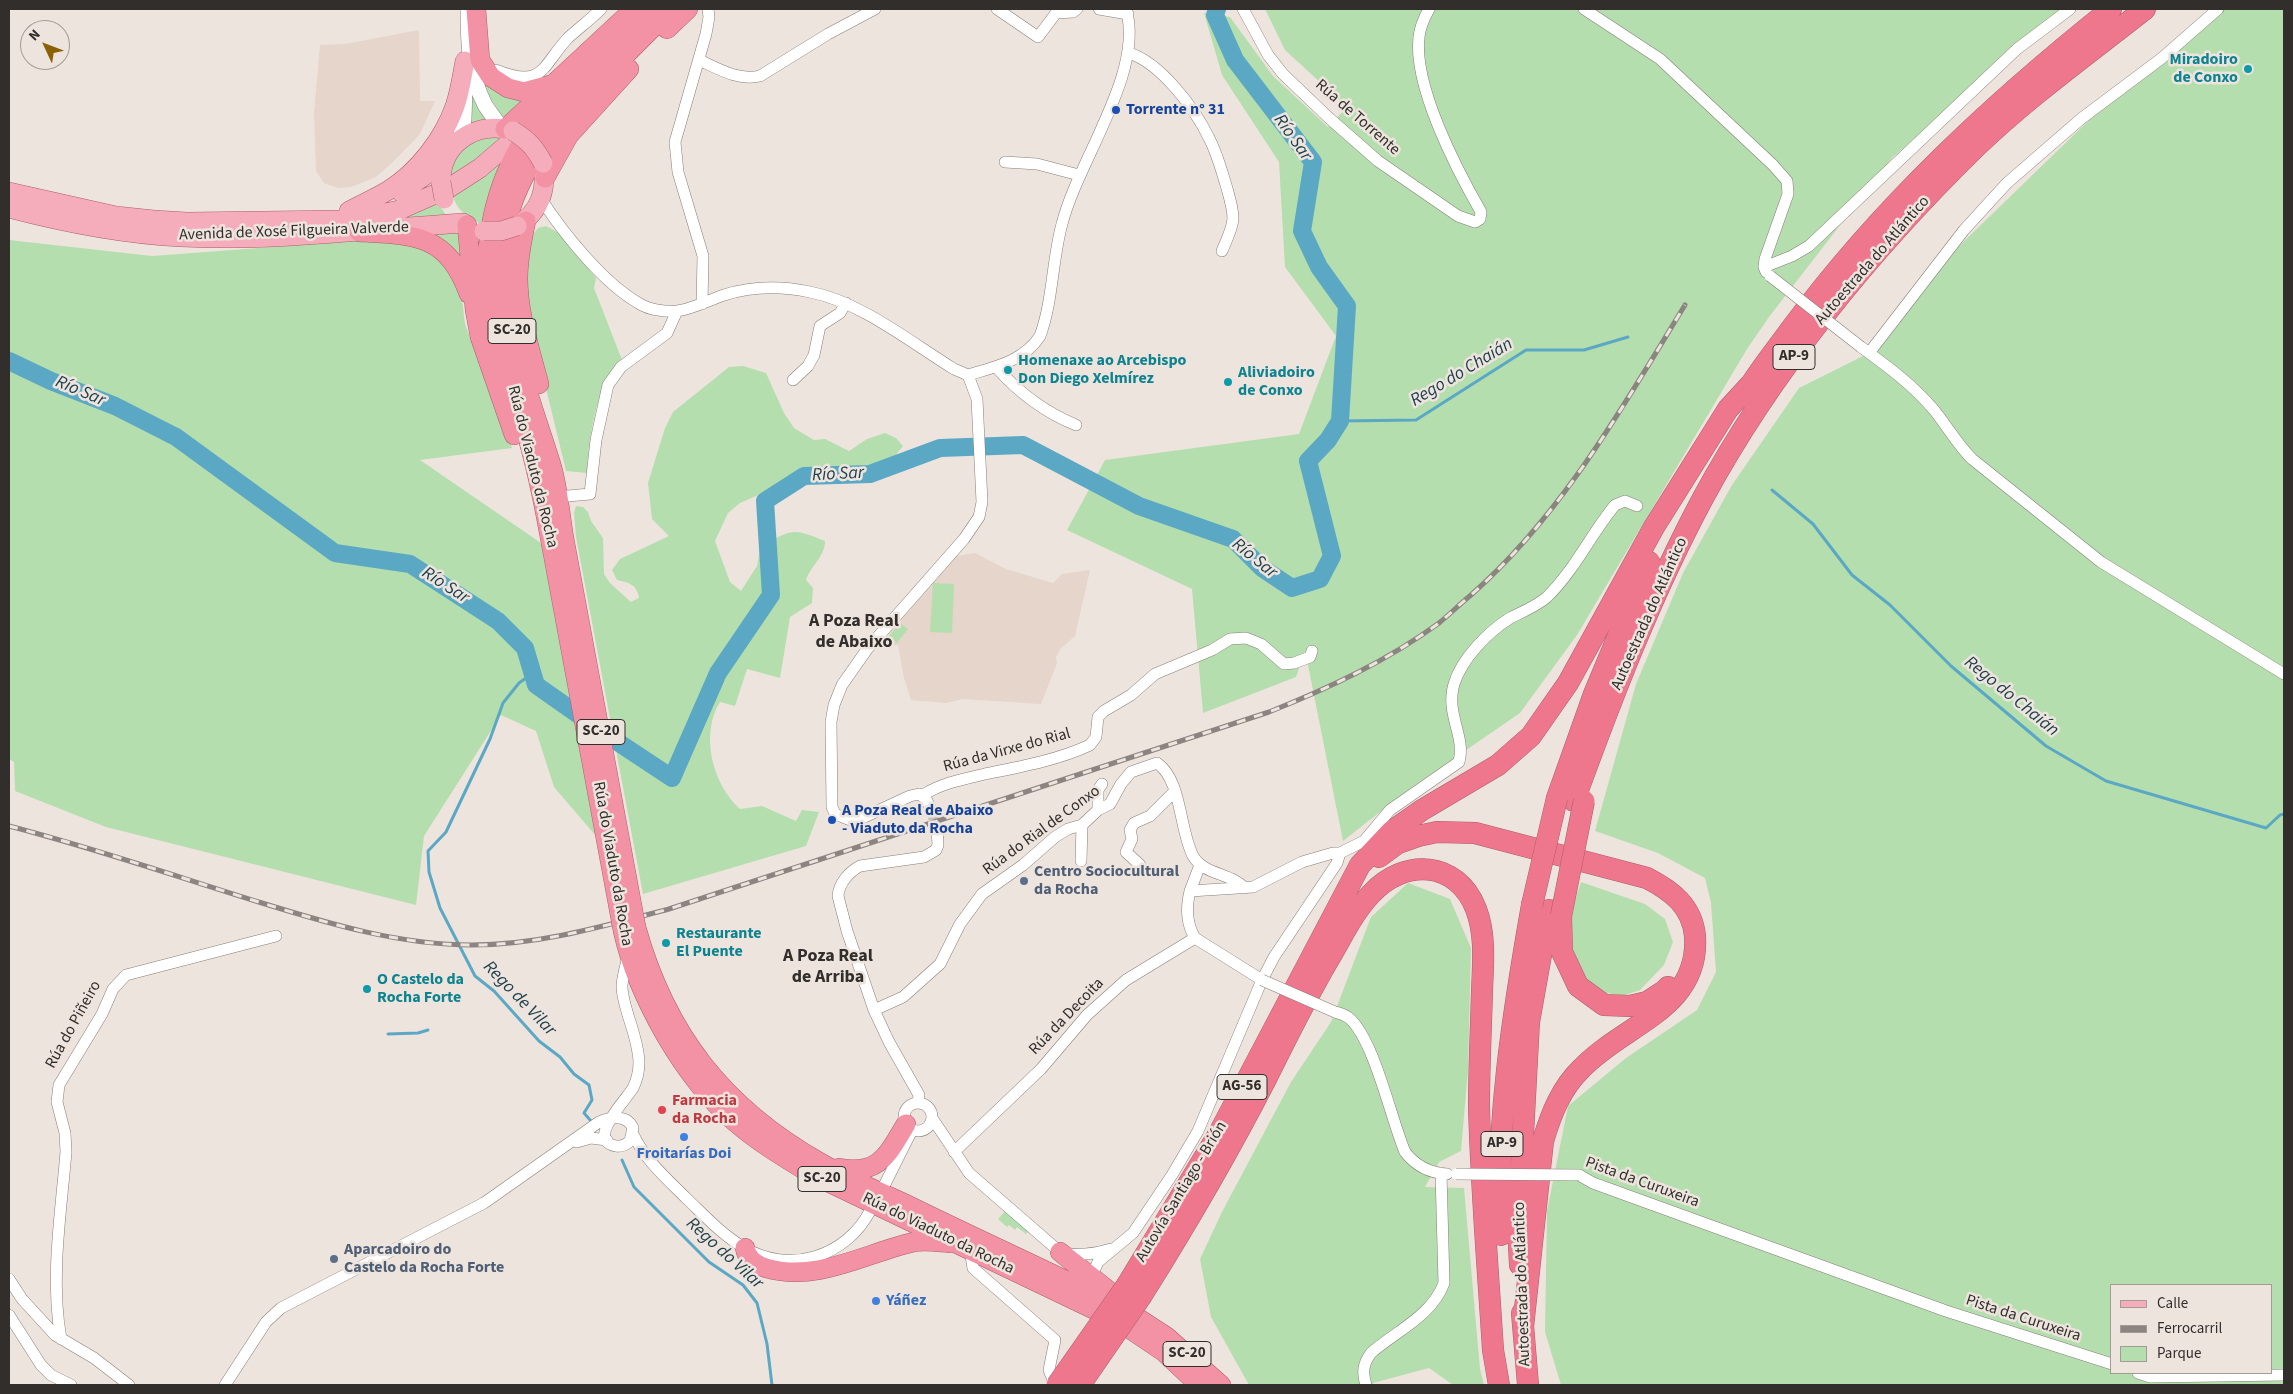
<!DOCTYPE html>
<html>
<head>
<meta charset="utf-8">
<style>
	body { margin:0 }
	#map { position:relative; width:2293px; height:1394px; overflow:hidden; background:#eee4de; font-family:"Source Sans 3",sans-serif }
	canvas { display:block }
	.frame { position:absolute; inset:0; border:10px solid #312e2b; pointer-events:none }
	.legend { position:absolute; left:2110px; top:1284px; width:162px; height:90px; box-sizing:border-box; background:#eee4de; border:1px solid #a29b96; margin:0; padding:6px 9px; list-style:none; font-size:15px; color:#312e2b }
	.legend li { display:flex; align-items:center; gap:10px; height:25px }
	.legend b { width:25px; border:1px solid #a29b96 }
	.north { position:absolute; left:20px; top:20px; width:50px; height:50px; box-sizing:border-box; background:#eee4de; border:1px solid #a29b96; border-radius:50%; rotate:313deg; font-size:14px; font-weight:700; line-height:20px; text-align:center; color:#312e2b }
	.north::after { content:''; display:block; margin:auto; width:18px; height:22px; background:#8b6203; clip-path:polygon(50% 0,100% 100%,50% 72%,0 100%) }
</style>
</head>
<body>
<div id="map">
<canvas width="2293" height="1394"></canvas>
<div class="frame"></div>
<ul class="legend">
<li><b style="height:6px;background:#f5adbb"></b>Calle</li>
<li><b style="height:6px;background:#8b8480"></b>Ferrocarril</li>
<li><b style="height:14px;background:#b5deae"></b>Parque</li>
</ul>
<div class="north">N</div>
</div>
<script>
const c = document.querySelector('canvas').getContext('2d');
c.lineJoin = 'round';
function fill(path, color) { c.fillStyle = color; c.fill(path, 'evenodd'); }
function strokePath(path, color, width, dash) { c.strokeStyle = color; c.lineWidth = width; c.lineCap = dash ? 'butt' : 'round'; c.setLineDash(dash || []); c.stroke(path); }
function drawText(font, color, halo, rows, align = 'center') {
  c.font = font + ' "Source Sans 3",sans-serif'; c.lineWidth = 5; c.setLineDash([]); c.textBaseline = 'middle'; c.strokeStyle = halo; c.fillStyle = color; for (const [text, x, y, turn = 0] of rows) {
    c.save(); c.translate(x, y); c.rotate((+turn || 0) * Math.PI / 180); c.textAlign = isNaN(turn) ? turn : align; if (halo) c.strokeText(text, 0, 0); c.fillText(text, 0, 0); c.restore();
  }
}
fill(new Path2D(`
	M419 30 420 101H435L420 134 396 159 376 177 351 187 338 188 324 183 316 171 314 112 320 45 345 44Z
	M975 553 1006 569 1053 583 1062 574 1090 570 1075 636 1060 649 1056 657 1057 663 1041 704 963 699 946 703 911 700 904 678 898 645 878 647 957 556Z`), '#e5d5ca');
fill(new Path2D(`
	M1265 9H2061L1892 158 1769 317 1747 349 1577 635 1520 713 1408 790 1343 841 1305 650 1296 677 1203 713 1192 589 1067 530 1105 460 1299 434 1336 336 1285 267 1279 162 1222 75 1204 13 1230 17 1273 76 1328 127 1347 107 1285 50Z
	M2224 9H2284V1385H1561L1545 1332 1547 1211 1568 1106 1626 1058 1697 1010 1716 972 1711 903 1705 878 1658 853 1595 831 1636 684 1683 573 1732 485 1799 388 1879 348 1957 248 2113 97 2184 45ZM2112 1285H2272V1373H2112Z
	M481 73 532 96 505 118 502 116 487 93Z
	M470 82 487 120 469 126Z
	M492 136 506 140 449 183C454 151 462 144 492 136Z
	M506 154 481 224C467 218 456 209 452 194Z
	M438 203 446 215 355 225Z
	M546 226 559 233 596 278 594 288 622 360C597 378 588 442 587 473L566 471 536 347 529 310 526 269 531 237 538 228Z
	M455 231 459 233 466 270 424 232Z
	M379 239 419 246 446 263 462 299 465 324 512 448 420 460 541 543 596 836 554 787 536 731 501 715 424 836 416 905 106 827 15 791 14 762 9 759V240L152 256Z
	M743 366 766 373 784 413 794 428 814 440 825 439 849 451 867 439 885 433 896 438 903 446 888 465 867 471 829 470 806 474 740 503 728 513 715 541 730 582 741 591 757 566 761 545C794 530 791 527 825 541 825 557 811 565 806 580L813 588 812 603 790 617 780 678 747 669 735 706 720 702C700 734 712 784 740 809L762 806 796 821 802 810 819 812 806 846 643 894 576 537 574 513 576 506 583 507 588 512 591 521 603 538 604 574 610 583 631 602 639 598C637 584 629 583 617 580L612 570 620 559 669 536 652 519 648 483 665 428 673 412 729 367Z
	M933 583 954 584 952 633 930 632Z
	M900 623 908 629 897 643 889 636Z
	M1581 882 1645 904 1665 919 1673 942 1664 965 1640 990 1622 996 1602 992 1584 978 1573 951 1570 915Z
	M1408 883 1450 899 1471 948 1468 1070 1461 1151 1439 1162 1425 1187 1464 1188 1480 1369 1484 1385H1453L1429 1368 1373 1383 1374 1385H1249L1211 1317 1200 1259 1222 1212 1291 1082 1331 1022 1371 917Z
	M1006 1210 1030 1230 1026 1234 1017 1227 1015 1230 1009 1225 1007 1227 998 1219Z`), '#b5deae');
strokePath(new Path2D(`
	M1340 421 1416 420 1526 350H1584L1628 337
	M1772 490 1813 524 1852 575 1890 605 1951 666 2046 746 2106 781 2266 828 2280 815 2284 814
	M533 673 519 683 503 703 490 739 446 832 428 851 429 872 440 908 475 976 494 991 539 1041 560 1057 574 1074 589 1085 592 1100 584 1113 591 1121
	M388 1034 418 1033 428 1030
	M622 1160 634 1187 709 1262 743 1285 757 1303 767 1344 772 1385`), '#5ba8c5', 3);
strokePath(new Path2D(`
	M9 361 51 381 115 406 176 437 335 553 410 564 498 621 525 648 536 685 607 735 672 778 718 673 771 595 765 501 804 476 870 474 940 448 1023 445 1139 506 1233 539 1262 568 1292 588 1320 579 1332 556 1308 461 1328 440 1340 421 1347 306 1319 267 1302 231 1313 162 1235 60 1215 15 1217 9`), '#5ba8c5', 18);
strokePath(new Path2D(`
	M931 809 937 828`), '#c8c0ba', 11, [11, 5.5]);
const minor = new Path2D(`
	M997 9 1038 37 1056 13 1073 12 1077 9
	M1099 9 1128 14
	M1243 9 1268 55 1283 74 1329 118 1378 161 1458 216 1475 222 1480 219 1481 212C1457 170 1413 86 1419 37 1420 27 1424 18 1429 9
	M1584 9 1660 59 1773 165 1787 181 1788 194 1765 259 1764 267 1766 272
	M1129 53C1161 63 1195 109 1209 138 1217 153 1221 169 1226 185 1229 196 1233 207 1233 219 1232 230 1226 241 1222 251
	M699 60C719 69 738 81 760 76L828 34 875 9
	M496 70C544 89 541 67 568 38 579 28 591 19 601 9
	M1005 162 1037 164 1079 175
	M541 199C564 234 603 283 640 304 650 310 666 312 677 311 693 309 709 300 724 295 752 286 782 286 810 292 861 302 910 342 954 369L968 375
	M1764 267 1792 256 1809 246 2017 49 2070 9
	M702 304 703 256 678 172 675 142 706 34 709 17 708 9
	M1861 347C1887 366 1913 385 1934 410 1947 426 1957 444 1972 459L2101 562 2284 674
	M1869 353 1964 230 2007 183 2082 118 2162 58 2218 9
	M996 367C1019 393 1044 412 1076 425
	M968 375C995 367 1024 361 1040 336 1053 301 1052 260 1062 224 1078 160 1145 72 1126 9
	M793 380 808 366 814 355 820 326 840 313 846 303
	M557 497 590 494 596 440 608 385 621 367 667 333 677 311
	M923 795C942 783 964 779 985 774 1020 767 1058 760 1090 745L1096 737 1098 717 1104 711 1131 695 1155 674 1212 650 1230 639 1246 638 1261 644 1284 664 1294 663 1310 657 1312 651
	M931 809 926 799 919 794 910 796 858 820H850L835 814 832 807 831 722 834 705 842 685 868 648 964 539 979 517 982 502 977 399 968 375
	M1098 810V790L1102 784
	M1081 861 1082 825
	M1140 865 1126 852 1132 839 1130 830 1134 823 1150 816 1175 791
	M1190 891 1200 865
	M1262 980 1195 938C1186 923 1186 907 1190 891L1253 887 1302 862 1333 853H1340L1364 841 1390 810 1459 762C1466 736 1445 714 1454 684 1462 658 1488 632 1510 618 1522 612 1537 606 1547 597 1574 571 1591 534 1615 505L1625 501 1637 506
	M874 1010 903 997 940 964 960 924 982 894 1023 865 1055 837 1068 829 1082 825 1098 810 1110 804 1121 784 1131 772 1157 763C1182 780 1179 829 1193 856 1204 875 1231 873 1245 888
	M1335 1012C1340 1013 1345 1015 1349 1018 1374 1039 1391 1119 1405 1152 1415 1165 1430 1173 1447 1174
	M918 1103 919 1095 889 1042 874 1010 847 931 838 896C839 883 849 872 860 866L924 857 936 850 938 845 937 828
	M904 1117a14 14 0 1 1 28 0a14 14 0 1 1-28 0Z
	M932 1118 969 1173 1060 1252C1077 1257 1094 1254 1111 1249
	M633 1134C645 1160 665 1177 686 1198 704 1215 721 1234 743 1247 789 1275 846 1257 870 1211
	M577 1142 591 1138 607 1140
	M954 1152 1041 1069 1087 1015 1126 980 1195 938
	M1579 1175 1593 1183 1946 1311 2112 1364
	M885 1184 912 1130
	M970 1250 973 1268 1055 1340 1049 1370 1055 1385
	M9 1279 22 1299 55 1335 94 1358 129 1385
	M1094 1279V1271L1098 1262 1133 1233 1172 1175 1198 1131 1262 980 1274 957 1337 863 1340 853
	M9 1315 41 1365 51 1375 71 1385
	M61 1339C50 1278 61 1213 66 1152L65 1133 57 1102 59 1085 102 1014 113 989 126 975 276 936
	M2138 1373 2150 1377 2284 1375
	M225 1385 266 1322 281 1308 484 1203 599 1122C611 1117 627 1114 633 1128L630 1141C626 1145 622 1147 616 1146 585 1141 626 1100 633 1088 637 1080 639 1071 639 1062 638 1035 623 1010 622 987 622 977 626 966 628 956
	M1366 1385C1362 1372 1363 1364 1371 1353 1396 1331 1432 1316 1444 1283L1441 1173`);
const tertiary = new Path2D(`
	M468 9C468 43 469 74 485 105 490 113 496 120 501 128
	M460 139 464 119 465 86`);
const primary = new Path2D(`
	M441 176C445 139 480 121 513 131
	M9 192 116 216 154 220 187 222 339 220 367 217 399 210 449 188 480 168 530 125
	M401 192 443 163
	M9 208C66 223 122 234 181 237 275 242 369 229 463 223
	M349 211C362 204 376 198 389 190 418 172 444 138 455 106 460 92 462 76 465 61
	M517 226C541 211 547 190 543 163`);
const trunk = new Path2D(`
	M476 9 480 60 491 77 508 88 524 92 550 85
	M667 29 688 9
	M505 129 634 9
	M545 178 569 135 629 69
	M526 221C522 240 518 258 518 278 518 314 530 349 539 384
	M467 225 475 310 480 337 514 435
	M359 232C416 235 447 234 469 294
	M564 538C560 514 558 487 551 464 529 394 489 294 507 221 515 190 532 159 551 133 565 113 584 95 602 78 626 55 649 31 672 9
	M551 543C544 504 536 464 524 425 513 387 496 349 490 309 482 255 491 196 519 148 552 93 608 54 652 9
	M636 927C666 1035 724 1108 821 1163 849 1179 880 1192 910 1206 981 1241 1053 1273 1124 1309L1167 1337 1221 1385
	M623 931C638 997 683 1077 735 1122 758 1142 785 1158 811 1174L1118 1321 1164 1352 1199 1385
	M839 1168C879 1176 888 1154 906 1124
	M745 1248C747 1259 756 1265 766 1268 817 1283 865 1253 914 1242 925 1240 938 1242 949 1243
	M1060 1252 1113 1294`);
const motorway = new Path2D(`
	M1743 397C1757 373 1775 351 1791 329 1881 207 1993 103 2111 9
	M1557 798 1594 694 1649 562
	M1574 801C1612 697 1651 595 1703 498 1772 370 1872 249 1975 148 2028 97 2088 54 2145 9
	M1379 857 1398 843 1418 836 1437 832 1475 833 1647 878C1672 891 1692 906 1695 936 1700 1009 1624 1024 1582 1068 1561 1088 1551 1114 1543 1141L1523 1327
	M1561 916 1562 952 1578 986 1604 1005 1630 1006 1647 1002 1664 991 1668 987
	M1501 1235C1495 1126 1513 1012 1532 905
	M1520 1265 1518 1229 1529 1022 1549 910
	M1127 1285 1218 1135 1360 865 1392 831 1422 810 1498 765 1531 736 1568 683 1654 527 1728 409 1750 385
	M1142 1295C1186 1225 1228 1153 1266 1079 1286 1039 1306 998 1329 959 1342 937 1353 913 1371 894 1404 858 1457 860 1476 909 1486 935 1483 964 1482 991 1481 1029 1479 1068 1479 1106 1481 1187 1488 1269 1493 1350L1499 1385
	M1522 1313 1528 1385`);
strokePath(minor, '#867e78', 12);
strokePath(tertiary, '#867e78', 16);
strokePath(primary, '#ac5d6b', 20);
strokePath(trunk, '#ac5d6b', 20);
strokePath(motorway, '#ac5d6b', 22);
strokePath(minor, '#fff', 11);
strokePath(tertiary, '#fff', 15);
strokePath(primary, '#f5adbb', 19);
strokePath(trunk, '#f292a4', 19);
strokePath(motorway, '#ef778d', 21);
const rail = new Path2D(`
	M9 826C94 848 178 877 262 903 330 924 400 945 472 945 539 945 604 926 669 909L1269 712C1329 688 1387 661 1439 623 1450 614 1460 604 1471 595 1562 515 1622 408 1685 305`);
strokePath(rail, '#8b8480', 5);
strokePath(rail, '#eee4de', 3, [9]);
const minorBridge = new Path2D(`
	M1770 276 1861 347
	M1262 980 1335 1012
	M1456 1174 1579 1175`);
const primaryBridge = new Path2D(`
	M513 131C528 140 535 148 543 163
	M441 182 444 199
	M484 231H501L517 226`);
const trunkBridge = new Path2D(`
	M564 538 636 927
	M551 543 623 931`);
const motorwayBridge = new Path2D(`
	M1532 905 1557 798
	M1561 916 1584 801
	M1057 1385 1127 1285
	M1080 1385 1142 1295`);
strokePath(minorBridge, '#867e78', 12, []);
strokePath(primaryBridge, '#ac5d6b', 20, []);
strokePath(trunkBridge, '#ac5d6b', 20, []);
strokePath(motorwayBridge, '#ac5d6b', 22, []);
strokePath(minorBridge, '#fff', 11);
strokePath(primaryBridge, '#f5adbb', 19);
strokePath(trunkBridge, '#f292a4', 19);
strokePath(motorwayBridge, '#ef778d', 21);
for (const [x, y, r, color] of [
	[2248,69,5,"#0f9aa8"],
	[1116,110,5,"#1a4fb4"],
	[1008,370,5,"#0f9aa8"],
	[1228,382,5,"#0f9aa8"],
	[832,820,5,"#1a4fb4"],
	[1024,881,5,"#5c6f8a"],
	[666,943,5,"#0f9aa8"],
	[367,989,5,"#0f9aa8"],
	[662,1110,5,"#e0444e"],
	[684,1137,5,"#3f7fe0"],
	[334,1259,5,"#5c6f8a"],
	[876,1301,5,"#3f7fe0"]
]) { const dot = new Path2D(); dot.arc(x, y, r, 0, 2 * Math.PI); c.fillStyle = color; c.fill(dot); strokePath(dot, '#eee4de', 2); }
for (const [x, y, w] of [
	[512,331,48],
	[1794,357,42],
	[601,732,48],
	[1242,1087,50],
	[1502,1144,42],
	[822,1179,48],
	[1187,1354,48]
]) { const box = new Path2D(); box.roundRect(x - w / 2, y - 12.5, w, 25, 4); c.fillStyle = '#eee4de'; c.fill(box); strokePath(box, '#312e2b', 1); }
drawText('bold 15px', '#312e2b', null, [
	["SC-20",512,331],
	["AP-9",1794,357],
	["SC-20",601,732],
	["AG-56",1242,1087],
	["AP-9",1502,1144],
	["SC-20",822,1179],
	["SC-20",1187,1354]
]);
drawText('bold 16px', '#0d838f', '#eee4de', [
	["Miradoiro",2238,60,"right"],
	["de Conxo",2238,78,"right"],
	["Homenaxe ao Arcebispo",1018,361],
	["Don Diego Xelmírez",1018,379],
	["Aliviadoiro",1238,373],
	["de Conxo",1238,391],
	["Restaurante",676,934],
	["El Puente",676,952],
	["O Castelo da",377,980],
	["Rocha Forte",377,998]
], 'left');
drawText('bold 16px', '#164399', '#eee4de', [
	["Torrente n° 31",1126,110],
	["A Poza Real de Abaixo",842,811],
	["- Viaduto da Rocha",842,829]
], 'left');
drawText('16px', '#312e2b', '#eee4de', [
	["Rúa de Torrente",1357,118,41],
	["Avenida de Xosé Filgueira Valverde",294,232,-2],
	["Autoestrada do Atlántico",1873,261,-49],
	["Rúa do Viaduto da Rocha",532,467,76],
	["Autoestrada do Atlántico",1650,614,-66],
	["Rúa da Virxe do Rial",1007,751,-15],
	["Rúa do Rial de Conxo",1042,831,-36],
	["Rúa do Viaduto da Rocha",612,864,80],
	["Rúa da Decoita",1067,1017,-46],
	["Rúa do Piñeiro",74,1025,-61],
	["Pista da Curuxeira",1642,1183,20],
	["Autovía Santiago - Brión",1182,1192,-59],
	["Rúa do Viaduto da Rocha",938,1234,26],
	["Autoestrada do Atlántico",1523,1284,-92],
	["Pista da Curuxeira",2023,1319,18]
]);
drawText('bold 16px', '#4e5e75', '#eee4de', [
	["Centro Sociocultural",1034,872],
	["da Rocha",1034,890],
	["Aparcadoiro do",344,1250],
	["Castelo da Rocha Forte",344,1268]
], 'left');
drawText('bold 16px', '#be3a42', '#eee4de', [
	["Farmacia",672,1101],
	["da Rocha",672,1119]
], 'left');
drawText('bold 16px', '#366cbe', '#eee4de', [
	["Froitarías Doi",684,1154],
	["Yáñez",886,1301,"left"]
]);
drawText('italic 18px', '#1a3e4b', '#eee4de', [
	["Río Sar",1292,138,55],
	["Rego do Chaián",1462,373,-31],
	["Río Sar",80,392,23],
	["Río Sar",838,475,-3],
	["Río Sar",1254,559,39],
	["Río Sar",445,586,33],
	["Rego do Chaián",2011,697,39],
	["Rego de Vilar",519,999,46],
	["Rego do Vilar",724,1254,42]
]);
drawText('bold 18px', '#312e2b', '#eee4de', [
	["A Poza Real",854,622],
	["de Abaixo",854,643],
	["A Poza Real",828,957],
	["de Arriba",828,978]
]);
</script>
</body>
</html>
